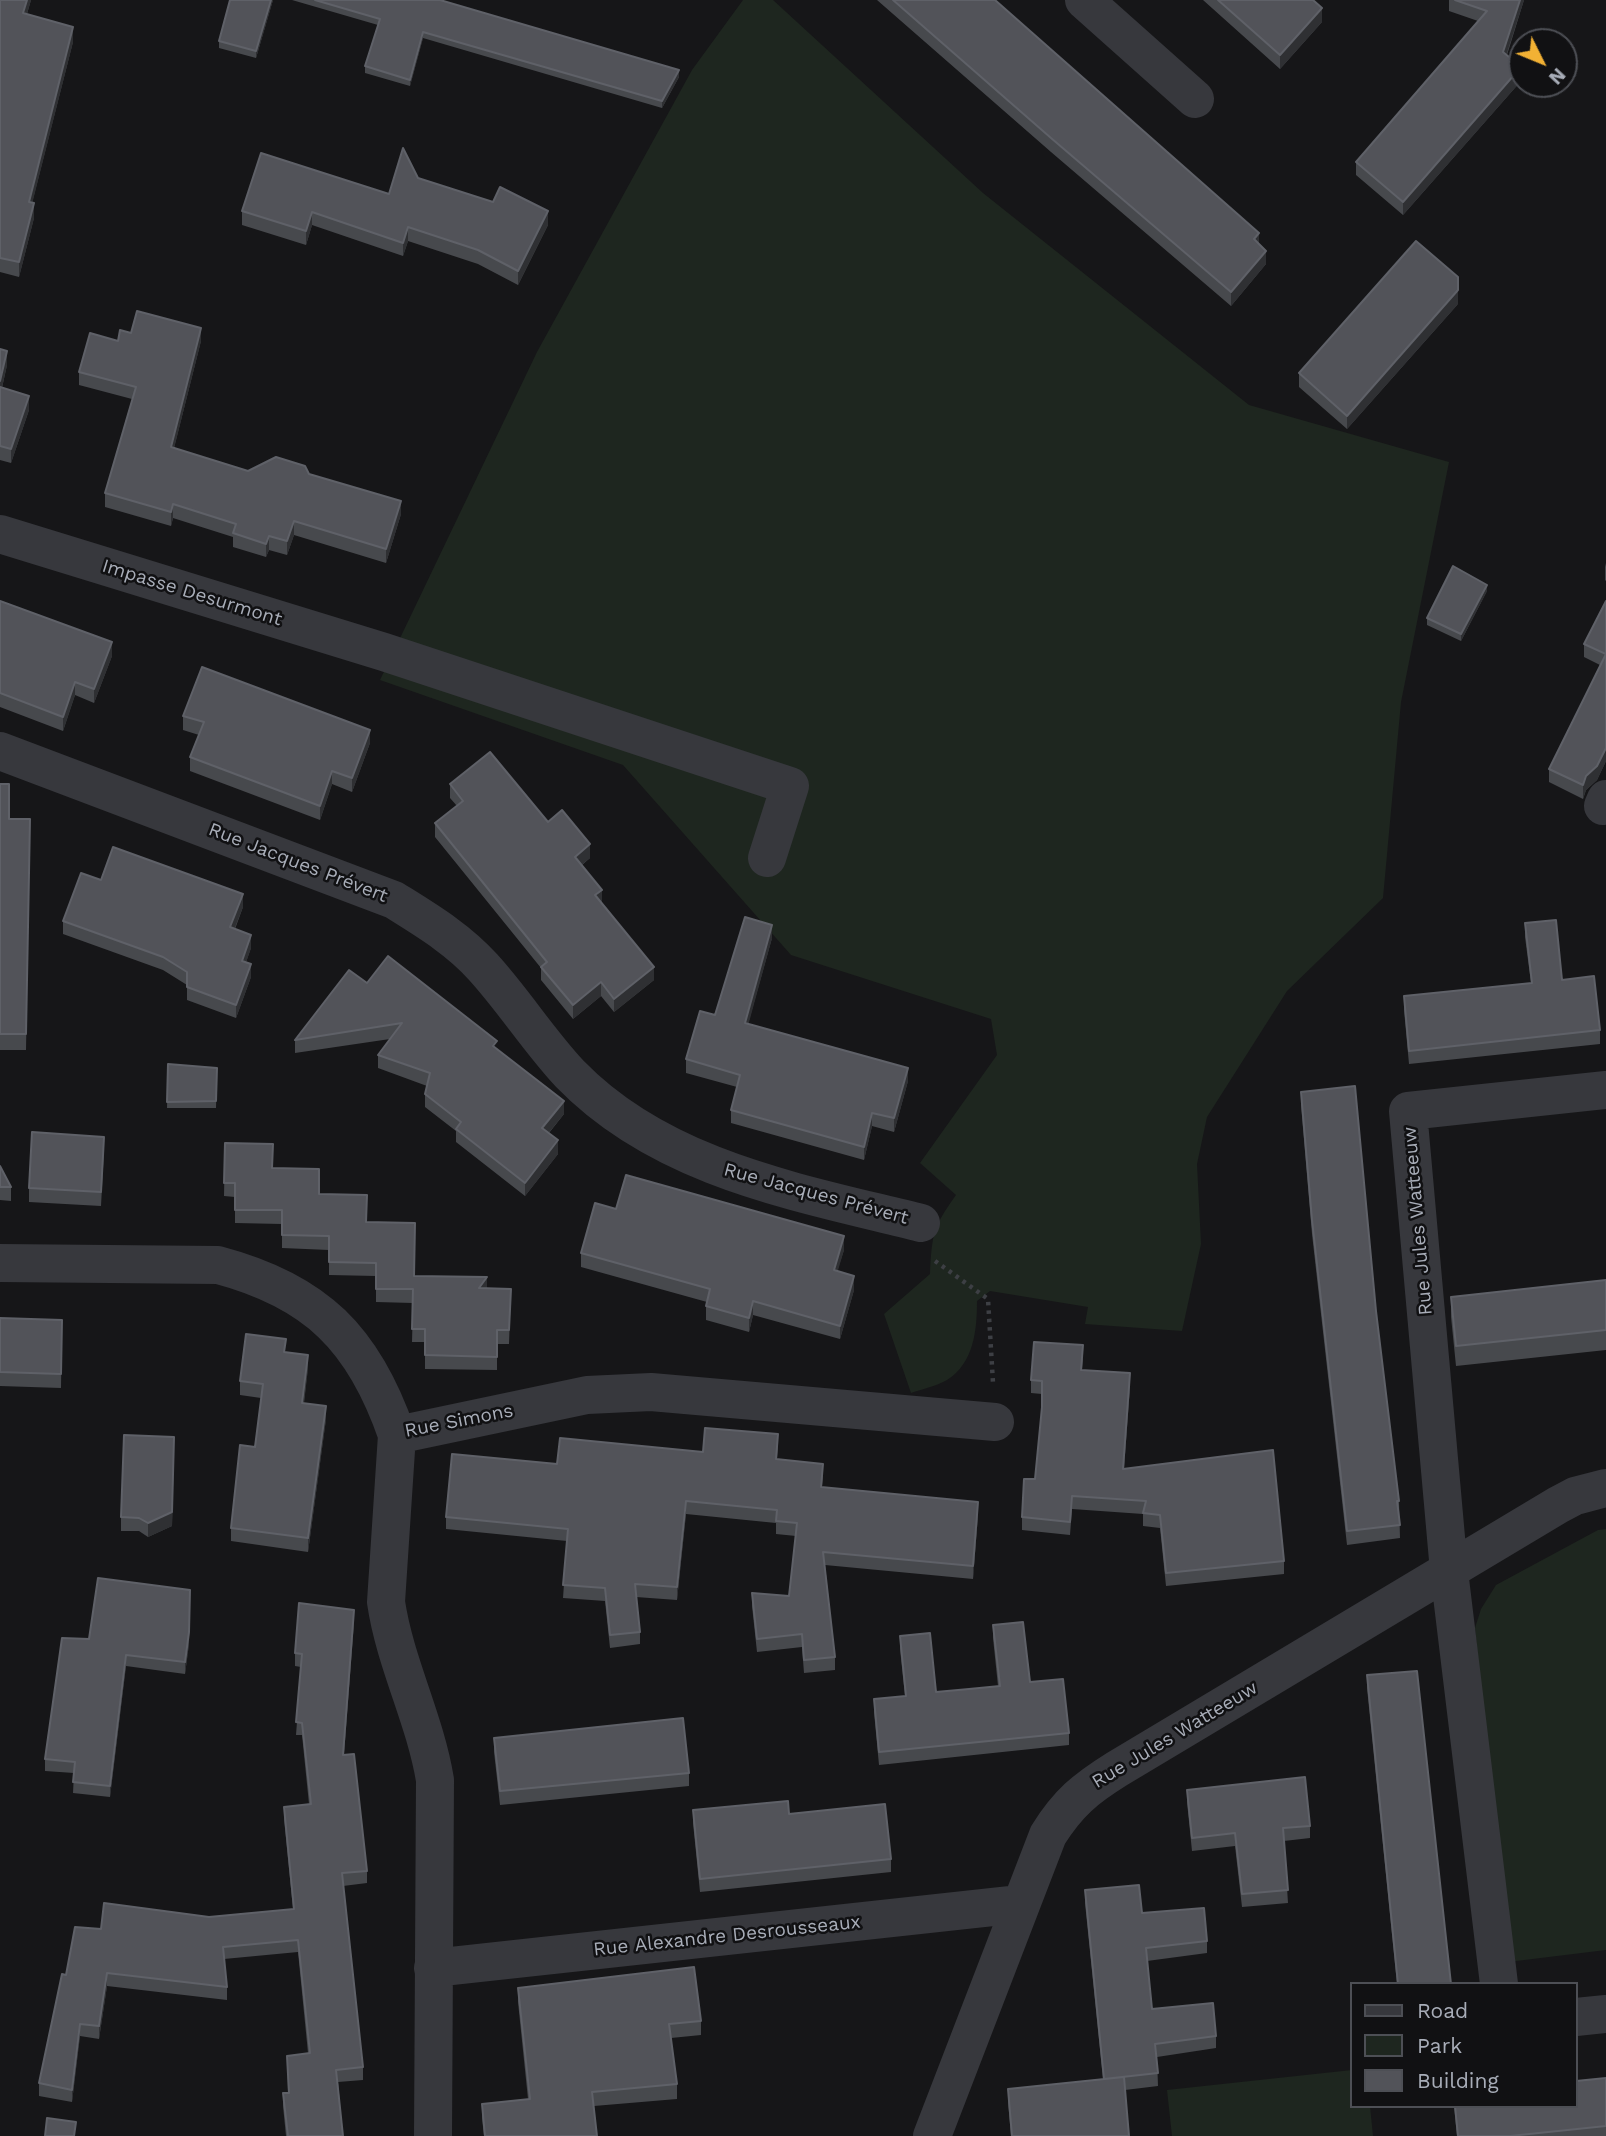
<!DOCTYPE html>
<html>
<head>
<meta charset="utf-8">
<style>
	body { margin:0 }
	#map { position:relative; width:1606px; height:2136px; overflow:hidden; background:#161618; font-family:"Work Sans",sans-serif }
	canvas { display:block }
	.legend { position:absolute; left:1350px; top:1982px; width:228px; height:126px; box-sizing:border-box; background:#111113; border:2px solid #4d4f55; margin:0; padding:9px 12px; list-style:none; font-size:21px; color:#a8adb8 }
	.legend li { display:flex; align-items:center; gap:14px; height:35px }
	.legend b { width:35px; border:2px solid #4d4f55 }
	.north { position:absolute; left:1508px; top:28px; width:70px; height:70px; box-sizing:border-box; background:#111113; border:2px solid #4d4f55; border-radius:50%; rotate:133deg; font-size:19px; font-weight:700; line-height:28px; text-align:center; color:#a8adb8 }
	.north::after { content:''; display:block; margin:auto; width:24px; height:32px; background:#f2b134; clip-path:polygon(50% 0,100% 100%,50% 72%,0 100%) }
</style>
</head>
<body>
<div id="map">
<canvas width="1606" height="2136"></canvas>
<ul class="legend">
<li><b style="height:9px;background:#37383d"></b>Road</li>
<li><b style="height:19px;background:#1e261f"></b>Park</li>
<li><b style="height:19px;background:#525359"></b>Building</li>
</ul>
<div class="north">N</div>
</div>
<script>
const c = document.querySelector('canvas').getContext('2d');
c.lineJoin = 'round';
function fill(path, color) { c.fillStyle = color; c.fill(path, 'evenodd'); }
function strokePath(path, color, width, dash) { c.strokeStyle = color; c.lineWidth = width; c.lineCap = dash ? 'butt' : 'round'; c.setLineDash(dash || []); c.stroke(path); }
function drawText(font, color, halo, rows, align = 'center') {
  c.font = font + ' "Work Sans",sans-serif'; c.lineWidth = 5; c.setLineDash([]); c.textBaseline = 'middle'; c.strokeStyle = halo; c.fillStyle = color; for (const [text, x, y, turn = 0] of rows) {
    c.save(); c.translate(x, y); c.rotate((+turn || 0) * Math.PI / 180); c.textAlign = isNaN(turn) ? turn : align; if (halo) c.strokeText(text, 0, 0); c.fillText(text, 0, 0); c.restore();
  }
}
fill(new Path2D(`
	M743 0H773L983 193 1249 405 1449 462 1401 702 1383 898 1287 991 1207 1117 1197 1164 1201 1244 1182 1331 1085 1324 1088 1307 990 1291 977 1301C977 1330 974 1363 947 1380 937 1386 922 1389 911 1393L884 1314 930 1274C932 1234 933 1227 956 1195L920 1163 997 1055 991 1019 791 955 623 765 380 680 537 352 692 70Z
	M1606 1529V1950L1508 1962 1475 1628 1481 1609 1496 1585 1598 1530Z
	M1352 2070V2106H1370L1373 2136H1172L1167 2090Z`), '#1e261f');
strokePath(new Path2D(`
	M935 1261 988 1299 993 1383`), '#3d3f44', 4.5, [3.5, 5]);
strokePath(new Path2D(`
	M1084 0 1195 99
	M0 534 384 652 790 786 767 858
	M0 751 394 900C426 920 458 939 483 967 514 1001 539 1041 570 1074 662 1169 797 1192 921 1223
	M1603 806 1606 799
	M0 1263 218 1265C316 1291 364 1339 397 1435L587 1395 651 1392 995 1422
	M397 1435 386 1602C395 1663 425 1719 435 1780L433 2136
	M433 1968 1020 1904
	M1499 1984 1449 1571 1408 1111 1606 1090
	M1576 2017 1606 2014
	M932 2136 1048 1835C1068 1803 1085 1789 1117 1769L1558 1505 1575 1496 1606 1488`), '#37383d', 38);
fill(new Path2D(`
	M0 0H31L27 14 73 42 32 203 34 218 19 277 0 272Z
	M273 0 256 58 219 48V41Z
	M292 0H440L679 77 662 108 423 38 410 86 365 73V66L378 25Z
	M877 0H995L1259 244 1266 264 1231 306 1051 152Z
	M1203 0H1313L1322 22 1280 69Z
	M1449 0H1524L1507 55 1521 81 1403 215 1356 175V162L1478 21 1449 11Z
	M418 178 548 225 518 285 478 264 408 241 403 256 312 225 306 245 242 225V211L389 194Z
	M1458 304 1347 429 1299 387V373Z
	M131 333 201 341 174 448 248 471 309 474 401 514 386 563 294 535 287 555 269 550 266 557 233 547V537L173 518 171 526 105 507V493L132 399 79 385V372L118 341Z
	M0 349 7 365 2 388 29 410 11 463 0 460Z
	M1606 563V581L1605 580V567Z
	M1487 591 1461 641 1427 625V618Z
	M0 601 112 656 94 703 75 695 63 731 0 707Z
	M1606 601V761L1597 780 1586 790 1583 799 1549 782V769L1600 665 1584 657V644Z
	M183 716 370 743 352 792 332 784 320 820 190 771V757L199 735 183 730Z
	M0 784 9 819H30L26 1050H0Z
	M450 784 548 822 590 858 582 865 602 903 654 980 614 1012 601 996 573 1019 541 980V968L435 837V823L457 806 450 798Z
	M101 880 243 907 235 929 251 948 246 962 251 977 236 1018 187 1000V985L163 970 63 934V921Z
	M1525 923 1562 980 1600 1030V1044L1409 1064 1404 1010V996L1531 983 1525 937Z
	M772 938 748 1024 908 1081 894 1132 872 1126 864 1160 731 1123V1110L737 1087 686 1073V1059L715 1015Z
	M367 983 497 1049 564 1114 549 1133 558 1154 525 1196 456 1142V1131L425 1107V1094L427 1086 378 1068V1055L390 1039 295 1053V1040Z
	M168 1064 217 1068 216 1108H167Z
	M1301 1092 1376 1311 1399 1501 1400 1538 1347 1545 1312 1234 1301 1105Z
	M225 1143 319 1194 367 1222 414 1276 487 1289H511L509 1344H497V1370L425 1369V1342H412L413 1303 376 1302V1276L329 1275V1250L282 1248V1224L235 1223V1197L224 1196Z
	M104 1150 101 1206 29 1202V1188Z
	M0 1166 11 1187V1201L0 1200Z
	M616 1209 844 1250 837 1271 854 1290 840 1339 753 1315 749 1332 706 1320V1306L707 1302 581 1267V1253Z
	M1606 1280V1350L1456 1366 1451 1317V1297Z
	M0 1318 62 1320 61 1388 0 1386Z
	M286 1352 308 1368 304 1403 326 1419 308 1552 231 1541V1528L255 1447 261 1398 240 1395V1381Z
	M1083 1358 1082 1370 1130 1386 1124 1469 1284 1561V1574L1166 1586 1160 1528 1143 1526V1514L1072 1509 1070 1535 1022 1530V1517L1035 1479 1042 1407V1394L1031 1393V1380Z
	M778 1447 777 1459 823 1476 822 1487 978 1515 973 1579 825 1565 835 1657V1670L804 1673 802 1647 757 1652 752 1606V1593L789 1596 796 1536 776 1534V1523L686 1514 677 1600 636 1597 640 1632V1644L610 1648 605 1601 563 1598 567 1541 446 1529V1517L557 1464 703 1452Z
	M174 1451 172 1526 148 1537 139 1531H121V1517Z
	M354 1622 344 1754 367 1871V1883L343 1886 363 2067V2080L338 2082 343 2136H286L283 2106V2093H288L287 2056 308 2053 298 1952 224 1959 227 1987V2000L107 1986 99 2039 80 2036 72 2102 39 2096V2083L66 1975 101 1929 293 1909 284 1819V1807L309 1804 302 1735H296L301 1667 295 1666V1653Z
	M993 1625 1030 1682 1069 1733V1745L879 1765 874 1712V1699L905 1696 900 1649V1636L936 1692 998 1686 993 1638Z
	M62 1638 189 1644 185 1674 126 1666 110 1797 73 1793 74 1773 45 1771V1759Z
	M1367 1675 1451 1984H1397L1367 1688Z
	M494 1738 689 1773V1786L500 1805 494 1752Z
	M1187 1790 1310 1826V1838L1284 1841 1288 1903 1242 1907 1235 1846 1192 1851 1187 1802Z
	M693 1810 789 1814 891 1859V1872L700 1892 693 1823Z
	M1085 1890 1207 1941V1953L1147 1961 1152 2009 1216 2036V2048L1157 2057 1158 2086 1125 2090 1129 2136H1011L1008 2102V2089L1103 2079 1085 1903Z
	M518 1988 701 2021V2035L671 2038 677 2084V2099L594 2106 597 2136H484L482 2118V2104L528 2099 518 2002Z
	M1606 2078V2136H1457L1454 2106H1576Z`), '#47494d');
fill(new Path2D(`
	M27 0H31L23 27V13Z
	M271 0H273L256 58V51Z
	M1520 0H1524L1503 65V52Z
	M1322 8V22L1280 69V55Z
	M73 27V42L29 216V202Z
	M423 32V38L410 86V80Z
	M1521 67V81L1403 215V202Z
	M679 70V77L662 108V101Z
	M34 203V218L19 277V262Z
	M548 211V225L518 285V271Z
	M312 212V225L306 245V231Z
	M408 227V241L403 256V243Z
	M1259 233V247L1254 239Z
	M1266 251V264L1231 306V292Z
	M1458 290V304L1347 429V416Z
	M201 328V341L171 460V447Z
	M7 351V365L0 396V381Z
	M29 396V410L11 463V449Z
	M401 501V514L386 563V549Z
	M173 504V518L171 526V512Z
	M294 521V535L287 555V541Z
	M269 536V550L266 557V544Z
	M1487 585V591L1461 641V634Z
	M112 642V656L94 703V689Z
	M75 682V695L63 731V717Z
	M370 730V743L352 792V778Z
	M1606 748V761L1597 780 1586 790 1583 799V785L1586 776Z
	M332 771V784L320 820V806Z
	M590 844V858L575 870V857Z
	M602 890V903L595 895Z
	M243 894V907L230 940V927Z
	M772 925V938L745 1037V1023Z
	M251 935V948L242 974V961Z
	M251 964V977L236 1018V1005Z
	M654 967V980L614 1012V999Z
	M601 982V996L573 1019V1005Z
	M908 1068V1081L894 1132V1118Z
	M564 1101V1114L542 1141V1128Z
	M872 1113V1126L864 1160V1147Z
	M558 1140V1154L525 1196V1183Z
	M844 1236V1250L834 1284V1270Z
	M854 1276V1290L840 1339V1326Z
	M487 1277V1291L479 1288Z
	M753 1301V1315L749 1332V1318Z
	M308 1355V1368L302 1416V1403Z
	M1130 1373V1386L1123 1482V1469Z
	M326 1406V1419L308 1552V1538Z
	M174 1451 172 1526 148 1537V1523Z
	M686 1501V1514L677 1600V1587Z
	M978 1502V1515L973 1579V1566Z
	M190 1601 189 1644 185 1674V1662Z
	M354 1610V1622L343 1767V1755Z
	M126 1655V1666L110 1797V1786Z
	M107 1973V1986L99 2039V2026Z
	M80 2024V2036L72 2102V2090Z`), '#2f3033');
const building = new Path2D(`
	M0 0H27L23 13 73 27 29 202 34 203 19 262 0 258Z
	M230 0H271L256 51 219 41Z
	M315 0H440L679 70 662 101 423 32 410 80 365 66 380 19Z
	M893 0H995L1259 233 1254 239 1266 251 1231 292 1051 138Z
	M1218 0H1313L1322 8 1280 55Z
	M1455 0H1520L1503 52 1521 67 1403 202 1356 162 1487 11Z
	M403 148 418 178 493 202 500 187 548 211 518 271 478 250 408 227 403 243 312 212 306 231 242 211 261 153 389 194Z
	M1416 241 1458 277V290L1347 416 1299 373Z
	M137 311 201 328 171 447 248 471 276 457 305 466 309 474 401 501 386 549 294 521 287 541 269 536 266 544 233 533 236 524 173 504 171 512 105 493 136 387 79 372 90 333 118 341 120 330 131 333Z
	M0 349 7 351 0 381Z
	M0 387 29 396 11 449 0 446Z
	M1453 566 1487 585 1461 634 1427 618Z
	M0 601 112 642 94 689 75 682 63 717 0 693Z
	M1606 601V748L1597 766 1586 776 1583 785 1549 769 1606 654 1584 644Z
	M202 667 370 730 352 778 332 771 320 806 190 757 204 722 183 716Z
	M490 752 548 822 562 810 590 844 575 857 602 890 595 895 654 967 614 999 601 982 573 1005 541 967 547 962 435 823 463 801 450 784Z
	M0 784H9V819H30L26 1034H0Z
	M113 847 243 894 230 927 251 935 242 961 251 964 236 1005 187 987V972L163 957 63 921 81 873 101 880Z
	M745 917 772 925 745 1023 908 1068 894 1118 872 1113 864 1147 731 1110 740 1075 686 1059 700 1011 715 1015Z
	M1556 920 1562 980 1594 976 1600 1030 1409 1051 1404 996 1532 983 1525 923Z
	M388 956 497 1041 493 1046 564 1101 542 1128 558 1140 525 1183 456 1129 461 1122 425 1094 430 1073 378 1055 402 1023 295 1040 349 970 367 983Z
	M168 1064 217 1068 216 1101 167 1102Z
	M1355 1086 1376 1311 1399 1501H1397L1400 1525 1347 1531 1312 1220 1301 1092Z
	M32 1132 104 1137 101 1192 29 1188Z
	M225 1143 273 1144 272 1168 319 1169V1194L367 1195 366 1222 415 1223 414 1276 487 1277 479 1288 511 1289 509 1330H497V1357L425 1355V1329H412L413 1289H376V1263L329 1262V1236L282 1235V1210H235V1183H224Z
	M0 1166 11 1187H0Z
	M626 1175 844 1236 834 1270 854 1276 840 1326 753 1301 749 1318 706 1306 710 1289 581 1253 595 1203 616 1209Z
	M1606 1280V1330L1456 1346 1451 1297Z
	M0 1318 62 1320 61 1374 0 1372Z
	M246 1334 286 1339 284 1352 308 1355 302 1403 326 1406 308 1538 231 1528 240 1445 255 1447 263 1384 240 1381Z
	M1034 1342 1083 1345 1081 1370 1130 1373 1123 1469 1273 1450 1284 1561 1166 1573 1160 1515 1143 1513 1146 1501 1072 1496 1070 1522 1022 1517 1024 1479H1035L1042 1407V1381L1031 1380Z
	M705 1428 778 1434 776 1459 823 1464 821 1487 978 1502 973 1566 823 1552 835 1657 804 1660 802 1634 757 1639 752 1593 789 1596 797 1523 776 1521 777 1510 686 1501 677 1587 635 1584 640 1632 610 1635 605 1588 563 1585 568 1529 446 1517 452 1454 557 1464 560 1438 703 1452Z
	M124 1435 174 1437 172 1512 148 1523 139 1518 121 1517Z
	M98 1578 190 1590 189 1632 185 1662 126 1655 110 1786 73 1782 75 1762 45 1759 62 1638 89 1639Z
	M299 1603 354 1610 343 1755 354 1754 367 1871 342 1873 363 2067 336 2070 343 2136H288L283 2093H289L287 2056 310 2053 298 1940 223 1947 227 1987 107 1973 99 2026 80 2024 72 2090 39 2083 62 1974 66 1975 75 1927 101 1929 104 1903 209 1917 294 1909 284 1807 311 1804 302 1723 296 1722 302 1654 295 1653Z
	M1023 1622 1030 1682 1063 1679 1069 1733 879 1752 874 1699 906 1696 900 1636 930 1633 936 1692 969 1689 1000 1686 993 1625Z
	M1417 1671 1451 1984H1398L1367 1675Z
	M683 1718 689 1773 500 1791 494 1738Z
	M1305 1777 1310 1826 1283 1828 1288 1890 1242 1894 1235 1833 1192 1838 1187 1790Z
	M788 1801 789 1814 885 1804 891 1859 700 1879 693 1810Z
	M1139 1885 1142 1913 1204 1908 1207 1941 1146 1948 1152 2009 1213 2003 1216 2036 1155 2044 1158 2073 1104 2079 1085 1890Z
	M694 1967 701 2021 669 2024 677 2084 592 2092 597 2136H485L482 2104 530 2099 518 1988Z
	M1124 2077 1129 2136H1012L1008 2089Z
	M1606 2078V2126L1510 2136H1458L1455 2106H1576V2081Z
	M47 2118 76 2122 74 2136H45Z`);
fill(building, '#525359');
strokePath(building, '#5f6168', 2);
drawText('19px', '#a8adb8', '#111113', [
	["Impasse Desurmont",192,593,17],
	["Rue Jacques Prévert",298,863,21],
	["Rue Jacques Prévert",816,1194,15],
	["Rue Jules Watteeuw",1418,1221,-95],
	["Rue Simons",459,1421,-11],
	["Rue Jules Watteeuw",1175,1735,-31],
	["Rue Alexandre Desrousseaux",727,1936,-6]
]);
</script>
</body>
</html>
